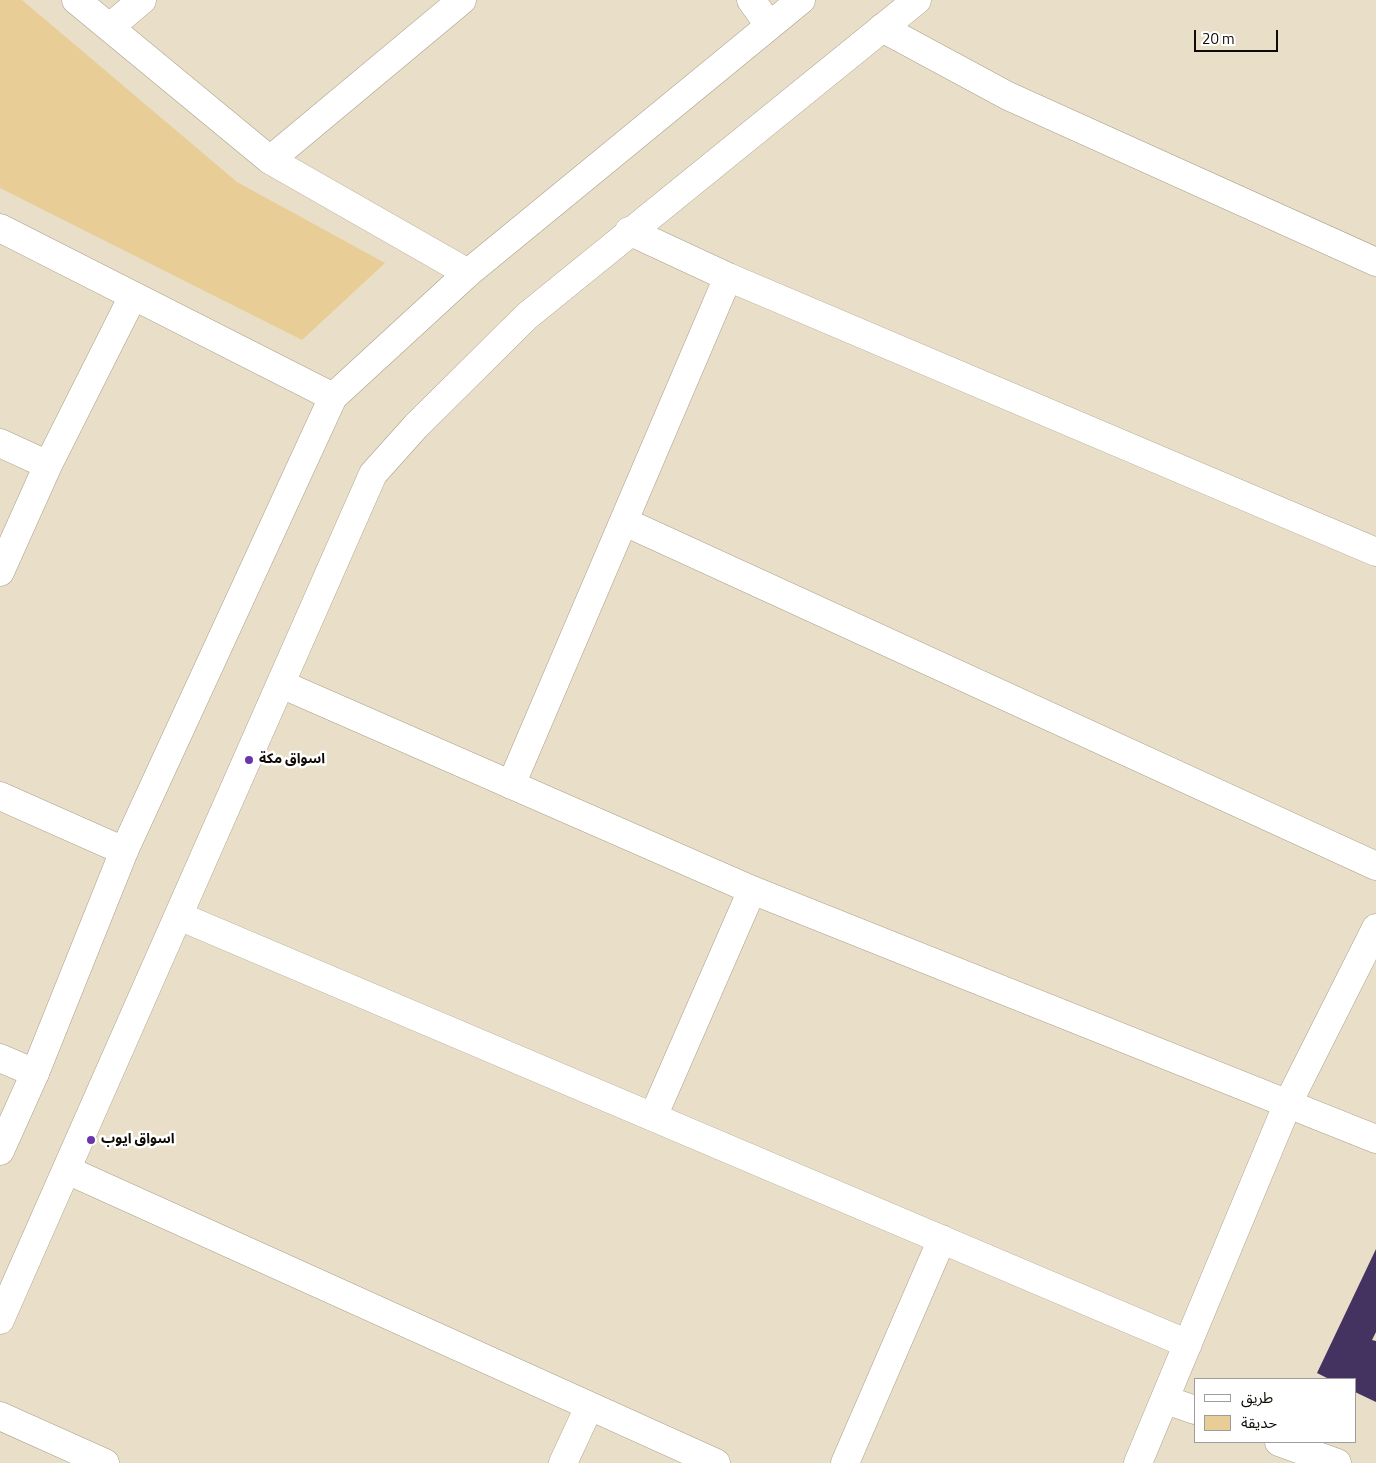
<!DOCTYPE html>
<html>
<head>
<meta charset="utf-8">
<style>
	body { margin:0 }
	#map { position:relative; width:1376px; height:1463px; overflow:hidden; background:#e9dec7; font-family:"Titillium Web","Noto Sans Arabic",sans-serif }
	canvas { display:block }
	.legend { position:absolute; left:1194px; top:1378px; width:162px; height:65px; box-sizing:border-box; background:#fff; border:1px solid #9f9d9b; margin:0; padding:6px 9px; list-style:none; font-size:15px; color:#0f0b04 }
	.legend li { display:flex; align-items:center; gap:10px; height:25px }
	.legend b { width:25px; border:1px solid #9f9d9b }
	.scale { position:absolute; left:1194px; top:30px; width:84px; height:22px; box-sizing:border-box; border:2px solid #0f0b04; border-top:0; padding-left:6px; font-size:15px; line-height:18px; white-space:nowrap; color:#0f0b04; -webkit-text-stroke:4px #fff; paint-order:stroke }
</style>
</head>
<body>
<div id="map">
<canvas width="1376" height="1463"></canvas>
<ul class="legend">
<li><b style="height:6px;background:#fff"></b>طريق</li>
<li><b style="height:14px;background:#e9cd96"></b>حديقة</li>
</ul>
<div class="scale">20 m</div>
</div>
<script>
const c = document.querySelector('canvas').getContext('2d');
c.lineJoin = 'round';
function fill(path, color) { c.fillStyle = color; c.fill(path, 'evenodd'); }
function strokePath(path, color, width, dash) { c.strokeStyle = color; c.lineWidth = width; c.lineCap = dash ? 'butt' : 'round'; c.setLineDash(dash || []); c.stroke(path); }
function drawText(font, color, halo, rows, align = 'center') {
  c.font = font + ' "Titillium Web","Noto Sans Arabic",sans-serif'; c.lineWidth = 5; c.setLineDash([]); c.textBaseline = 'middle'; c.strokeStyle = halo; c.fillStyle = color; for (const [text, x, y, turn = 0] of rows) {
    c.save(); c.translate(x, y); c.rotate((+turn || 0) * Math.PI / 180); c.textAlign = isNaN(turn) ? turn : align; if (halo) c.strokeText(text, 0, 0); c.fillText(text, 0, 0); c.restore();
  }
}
fill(new Path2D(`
	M0 0H22L237 182 385 263 302 340 0 188Z`), '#e9cd96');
fill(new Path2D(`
	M1376 1249V1332L1372 1340 1376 1341V1402L1355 1392V1379H1329L1317 1373Z`), '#443360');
const minor = new Path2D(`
	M76 0 270 160 468 273
	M751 0 769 25
	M110 27 142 0
	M882 28 1008 96 1376 262
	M270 160 462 0
	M0 228 333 397
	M629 231 728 277 1376 552
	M0 443 48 465
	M625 522 1376 866
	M0 572 48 465 133 296
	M281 684 752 890 1376 1139
	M511 785 728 277
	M0 796 124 851
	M179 916 1188 1344
	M0 1058 35 1073
	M653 1117 752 890
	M67 1170 716 1463
	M1166 1400 1195 1410
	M0 1416 105 1463
	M1279 1442 1337 1463
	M563 1463 589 1407
	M845 1463 942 1239
	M1138 1463 1288 1103 1376 928`);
const tertiary = new Path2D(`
	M0 1151 35 1073 124 851 333 397 468 273 801 0
	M0 1320 373 474 416 426 527 316 917 0`);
strokePath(minor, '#aa9f89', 29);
strokePath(tertiary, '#aa9f89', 29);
strokePath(minor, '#fff', 28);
strokePath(tertiary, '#fff', 28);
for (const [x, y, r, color] of [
	[249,760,5,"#6a34ab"],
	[91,1140,5,"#6a34ab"]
]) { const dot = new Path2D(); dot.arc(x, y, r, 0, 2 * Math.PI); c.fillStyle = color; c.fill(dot); strokePath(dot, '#fff', 2); }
drawText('bold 14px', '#0f0b04', '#fff', [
	["اسواق مكة",259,760],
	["اسواق ايوب",101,1140]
], 'left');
</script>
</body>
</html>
